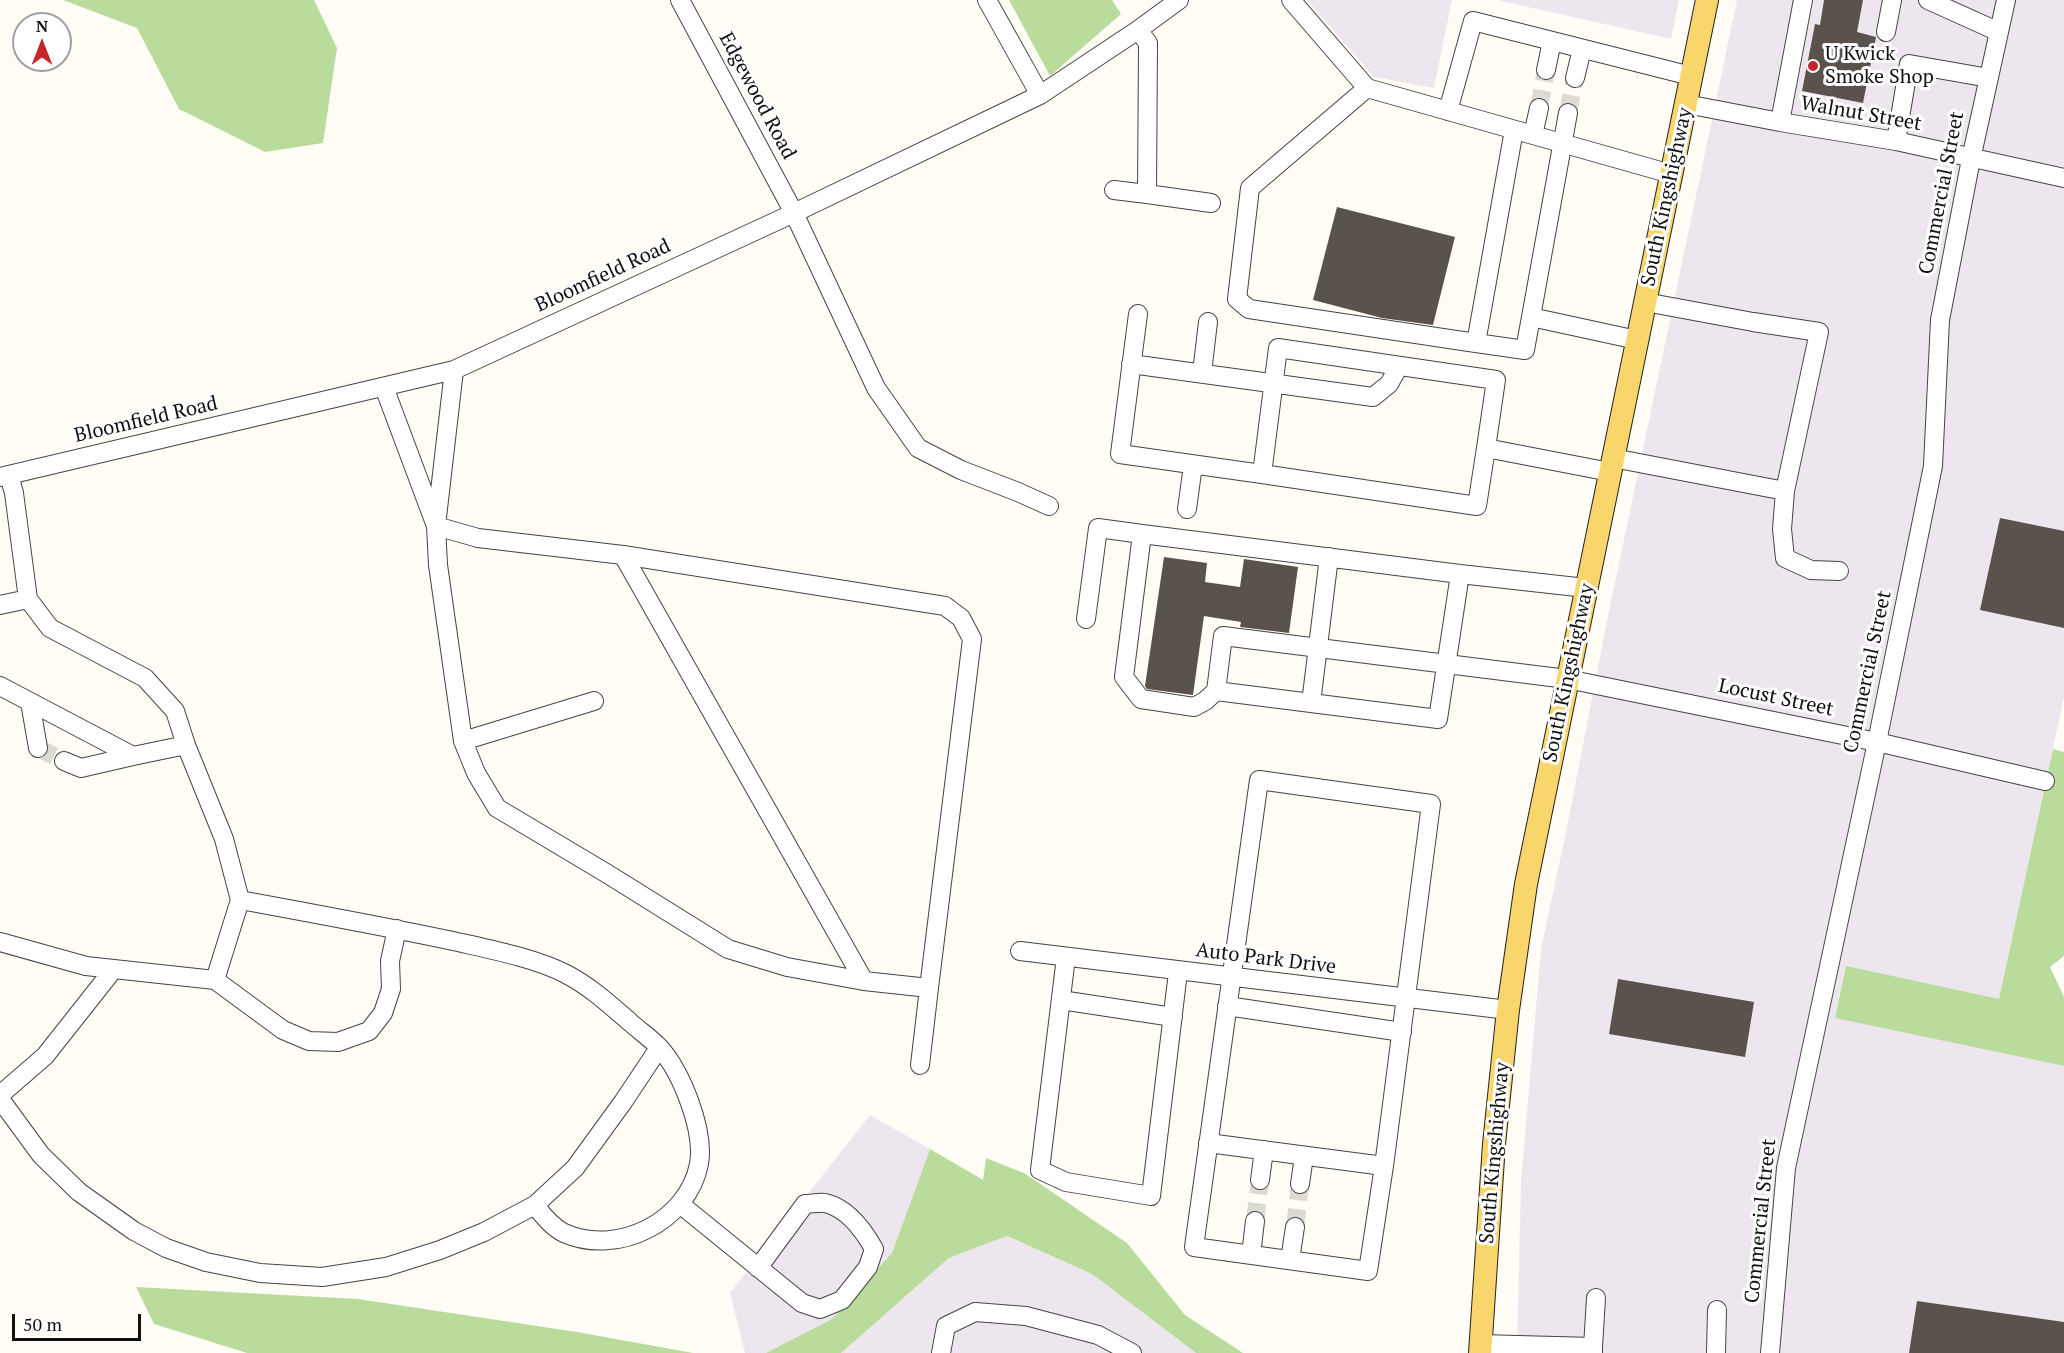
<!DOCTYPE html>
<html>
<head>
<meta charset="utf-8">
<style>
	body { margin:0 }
	#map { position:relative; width:2064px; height:1353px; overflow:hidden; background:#fffdf5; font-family:"PT Serif",serif }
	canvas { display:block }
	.north { position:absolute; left:12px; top:12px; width:60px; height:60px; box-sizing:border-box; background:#fff; border:2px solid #a0a0a0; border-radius:50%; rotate:0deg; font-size:16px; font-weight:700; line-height:24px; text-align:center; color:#111 }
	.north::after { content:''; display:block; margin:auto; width:21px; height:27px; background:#c4262e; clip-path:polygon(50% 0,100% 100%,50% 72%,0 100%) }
	.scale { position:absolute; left:12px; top:1314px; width:129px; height:27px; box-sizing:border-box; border:3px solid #111; border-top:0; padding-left:8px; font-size:18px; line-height:21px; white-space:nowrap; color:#111; -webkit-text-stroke:4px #fff; paint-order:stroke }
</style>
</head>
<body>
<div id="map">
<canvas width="2064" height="1353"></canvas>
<div class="north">N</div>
<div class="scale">50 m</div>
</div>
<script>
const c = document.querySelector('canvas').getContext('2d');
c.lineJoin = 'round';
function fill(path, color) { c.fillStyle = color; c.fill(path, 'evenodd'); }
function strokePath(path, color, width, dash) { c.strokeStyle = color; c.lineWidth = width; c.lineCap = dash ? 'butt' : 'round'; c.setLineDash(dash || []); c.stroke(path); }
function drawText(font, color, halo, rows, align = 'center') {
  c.font = font + ' "PT Serif",serif'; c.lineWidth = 6; c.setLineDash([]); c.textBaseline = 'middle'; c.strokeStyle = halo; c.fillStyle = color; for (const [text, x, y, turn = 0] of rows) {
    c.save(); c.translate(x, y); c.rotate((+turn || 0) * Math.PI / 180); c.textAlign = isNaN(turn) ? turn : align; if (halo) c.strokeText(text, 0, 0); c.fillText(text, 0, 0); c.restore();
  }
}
fill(new Path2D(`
	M1307 0H1452L1434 88 1374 77Z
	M1497 0H1679L1671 39Z
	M1737 0H2064V697L1999 1000 1846 967 1835 1017 2064 1066V1353H1517L1521 1181 1541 949 1566 832 1609 611Z
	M870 1115 930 1149 892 1253 832 1319 766 1353H745L730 1293Z
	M1007 1236 1092 1274 1196 1353H841L949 1258Z`), '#eee6ef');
fill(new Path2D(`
	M63 0H314L337 48 323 143 265 152 179 109 137 28Z
	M1009 0H1112L1121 14 1050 76Z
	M2053 749 2064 752V956L2050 967 2064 997V1066L1835 1018 1846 966 1999 999Z
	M930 1149 983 1180 986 1158 1024 1173 1127 1243 1185 1315 1243 1353H1196L1092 1274 1007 1236 949 1258 841 1353H766L832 1319 892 1253Z
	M136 1287 358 1299 577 1332 693 1353H247L154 1324Z`), '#b9dc9c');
fill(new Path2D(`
	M1824 0H1863L1857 32 1876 37 1863 103 1802 91 1815 24 1820 25Z
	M1337 207 1455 237 1433 325 1382 318 1313 300Z
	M2000 518 2064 531V628L1980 610Z
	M1164 557 1207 563 1205 582 1240 587 1244 559 1298 567 1289 633 1240 627 1241 622 1204 616 1193 695 1147 689 1145 686Z
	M1618 979 1754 1002 1745 1057 1609 1034Z
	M1917 1301 2064 1322V1353H1909Z`), '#5a524d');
strokePath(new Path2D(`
	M1539 108 1546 70
	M1568 113 1575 78
	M38 748 64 761
	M1255 1221 1260 1180
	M1295 1227 1300 1184`), '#dbdad3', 18, [18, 9]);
const minor = new Path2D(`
	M680 0 794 213 876 388 918 448 961 470 1018 492 1049 506
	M987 0 1040 95
	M1291 0 1367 88 1671 174
	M1928 0 1999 32
	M1138 30 1148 43 1147 194 1211 203
	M1886 32 1892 0
	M1546 70 1552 41
	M1575 78 1582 49
	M1367 88 1250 188 1237 299 1249 309 1476 343 1514 130
	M1686 104 1780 122 1896 141 2064 178
	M1448 111 1473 21 1691 76
	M1780 122 1803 0
	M1533 135 1539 108
	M1896 141 1909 64 1989 78
	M1114 190 1147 194
	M1138 314 1120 454 1262 474
	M1531 317 1637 340
	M1476 343 1525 350 1568 113
	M1131 364 1373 397 1389 384 1399 366
	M1202 373 1208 322
	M384 387 436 526 478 538 623 555 945 606 961 618 972 639 929 988 864 981 787 967 728 949 606 873 497 808 476 773 463 741 438 565 436 526 454 370
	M1486 448 1477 506 1262 474 1278 348 1496 380 1486 448 1610 472
	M1613 458 1785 491 1819 332 1753 322 1645 302
	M9 475 14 493 28 599 50 628 145 678 175 711 186 745 224 839 240 900 215 980
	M0 477 454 370 794 213 1040 95 1138 30 1179 0
	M1785 491 1782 529 1785 558 1811 570 1839 571
	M1187 509 1193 465
	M1142 534 1460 574
	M623 555 864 981
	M0 605 28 599
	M1086 619 1098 528 1142 534 1124 677 1141 699 1194 707 1205 701 1216 691 1438 719 1460 574 1586 588
	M0 686 133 756 186 745
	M1216 691 1223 636 1567 679 1877 742 2045 781
	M30 702 38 748
	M1311 703 1329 557
	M463 741 594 701
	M64 761 81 768 133 756
	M1259 780 1431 804 1384 1166 1368 1271 1194 1247Z
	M240 900C311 913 382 926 453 941 488 949 535 958 566 974 591 987 610 1005 631 1023 640 1031 650 1038 659 1047 681 1071 705 1130 699 1164 688 1221 618 1257 564 1233 552 1227 543 1216 535 1205
	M0 942 86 966 215 980 283 1030 309 1041 338 1042 369 1031 383 1013 391 989 390 961 397 929
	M1020 951 1508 1010
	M1066 957 1040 1170 1066 1182 1151 1196 1178 972
	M1061 1000 1173 1017
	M1227 1006 1402 1032
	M920 1065 929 988
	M0 1095 45 1056 113 970
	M0 1099 41 1155 79 1192 134 1231 166 1248 206 1262 260 1273 322 1277 386 1267 440 1250 484 1232 535 1205 575 1168 623 1102 659 1048
	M1208 1143 1384 1166
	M1260 1180 1264 1150
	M1300 1184 1304 1156
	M680 1204 802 1303 820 1309 842 1300 868 1267 874 1249C864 1231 847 1208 825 1203 819 1202 811 1204 805 1204L758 1268
	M1251 1255 1255 1221
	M1290 1260 1295 1227
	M1480 1344 1593 1347V1353
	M1593 1347 1596 1298
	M941 1353 946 1326 975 1312 1026 1316 1098 1335 1132 1353
	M1716 1353 1717 1310
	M1770 1353 1786 1168 1877 742 1933 466 1940 320 1971 159 2006 0`);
const major = new Path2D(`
	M1480 1353 1494 1144 1508 1010 1526 884 1707 0`);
strokePath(minor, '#444', 20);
strokePath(major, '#222', 24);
strokePath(minor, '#fff', 18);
strokePath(major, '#f9d66b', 22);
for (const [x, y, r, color] of [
	[1813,66,6,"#c4262e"]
]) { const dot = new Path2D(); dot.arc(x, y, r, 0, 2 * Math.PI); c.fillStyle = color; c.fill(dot); strokePath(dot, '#fff', 2); }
drawText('20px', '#111', '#fff', [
	["U Kwick",1825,54],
	["Smoke Shop",1825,77]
], 'left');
drawText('20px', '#111', '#fff', [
	["Edgewood Road",757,96,62],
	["Walnut Street",1861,114,10],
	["Commercial Street",1942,193,-79],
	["South Kingshighway",1667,197,-78],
	["Bloomfield Road",603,276,-25],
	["Bloomfield Road",146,420,-13],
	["Commercial Street",1868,672,-78],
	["South Kingshighway",1569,673,-78],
	["Locust Street",1776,698,12],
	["Auto Park Drive",1266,959,7],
	["South Kingshighway",1495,1153,-85],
	["Commercial Street",1761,1221,-84]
]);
</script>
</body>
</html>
